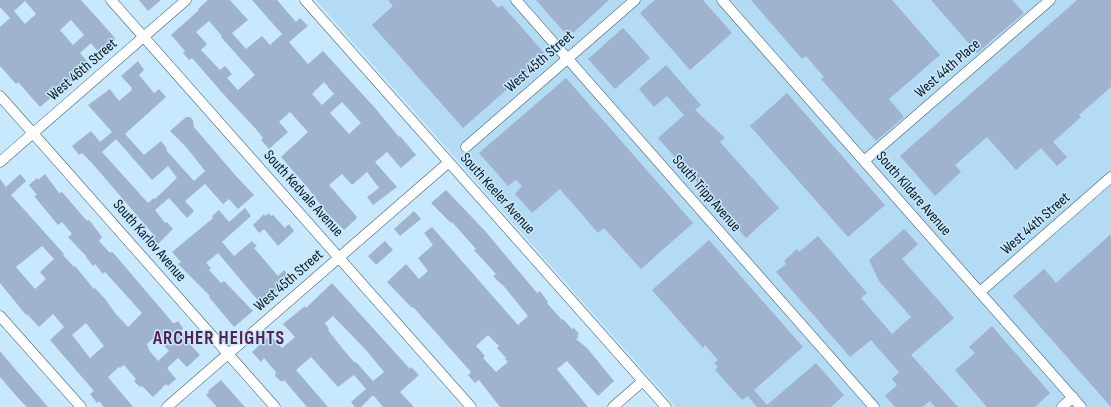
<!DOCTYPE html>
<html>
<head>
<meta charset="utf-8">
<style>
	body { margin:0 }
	canvas { display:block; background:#c7e8fd }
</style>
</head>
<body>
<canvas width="1111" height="407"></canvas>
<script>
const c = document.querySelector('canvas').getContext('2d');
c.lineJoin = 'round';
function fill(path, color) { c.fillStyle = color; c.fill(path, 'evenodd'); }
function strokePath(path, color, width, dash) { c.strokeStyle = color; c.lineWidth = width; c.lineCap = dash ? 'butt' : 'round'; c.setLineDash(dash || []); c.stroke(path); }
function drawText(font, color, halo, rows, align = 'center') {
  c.font = font + ' "Sofia Sans Condensed",sans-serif'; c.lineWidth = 3; c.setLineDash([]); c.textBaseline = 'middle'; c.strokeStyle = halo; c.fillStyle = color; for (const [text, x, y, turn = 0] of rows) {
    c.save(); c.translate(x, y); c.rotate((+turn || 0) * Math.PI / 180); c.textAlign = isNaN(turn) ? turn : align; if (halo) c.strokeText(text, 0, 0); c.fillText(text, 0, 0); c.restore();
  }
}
fill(new Path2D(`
	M316 0H1111V407H676Z`), '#b3dbf4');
fill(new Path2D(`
	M0 0H81L116 39 99 53 91 43 80 53 90 65 40 107 18 82 16 84 0 66V27L10 18 0 7ZM25 1 36 14 25 24 14 11ZM71 20 84 35 73 45 60 30Z
	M139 0H161L148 11Z
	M208 0H230L238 9 248 20 232 33 246 49 262 36 270 45 282 34 252 0H277L296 22 300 18 308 26 289 42 308 64 323 51 375 108 399 137 400 136 416 155 401 168 387 152 375 162 397 187 373 205 367 197 379 188 367 172 352 185 342 174 329 185 357 217 356 218V219L344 230 327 213 308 188 281 157 308 132 290 112 279 122 288 132 269 149 261 140 263 138 255 128 226 97 192 58 189 60 183 53 185 51 171 35 199 10 198 9ZM209 21 222 36 221 37 255 75 238 90 227 78 232 74 225 66 220 70 201 50 207 44 196 32ZM324 82 334 94 322 105 312 94ZM342 102 361 123 349 134 330 113Z
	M388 0H491L498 8 502 5 546 55 463 128 372 25 393 6Z
	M536 0H609L574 32 565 33Z
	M655 0H703L732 33 690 70 640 13Z
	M751 0H892L940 55 889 99 904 117 876 141 821 79 824 77 806 56 802 59Z
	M931 0H1012L1024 13 977 53Z
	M1077 0H1111V87L1079 115 1081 117 1053 142 1067 157 1057 166 1041 148 1016 170 987 137 955 165 961 172 935 196 900 156Z
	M623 28 650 58 615 89 588 59Z
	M138 61 144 70 139 75 154 93 159 89 166 97 125 134 144 155 161 141 167 149 166 150 194 181 205 171 187 148 170 131 186 117H190L193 120V123L194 125 193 126 236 176 254 195 238 209 229 199 223 204 205 184 185 201 194 211 187 218 169 198 155 210 165 223 167 222 173 229 156 246 148 238 153 234 91 162 82 153 79 155 72 146 91 131 100 142 112 132 88 105 110 89 119 101 132 90 131 89 132 88 121 76ZM116 139 152 180 168 166 177 178 155 199 154 198 148 203 102 152Z
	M666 65 701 105 695 110 725 138 720 142 779 208 746 238 658 138 684 115 667 96 654 107 639 89Z
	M566 78 693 223 641 269 604 228 598 233 560 189 532 213 515 194 522 186 516 180 508 186 479 153Z
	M787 93 885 205 848 237 750 126Z
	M20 174 26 181 11 195 64 254 63 255 74 267 75 266 94 289 95 288 106 300 115 313 128 327 142 313 105 272 103 274 95 264 93 266 86 257V256L68 237 72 234 62 222 58 225 34 196 37 195 29 185 37 178 38 180 45 174 59 193 62 192 87 221 88 220 90 221 102 237 99 241 110 253 112 252 116 256 173 323H175L178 321 183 328 181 332 189 341 188 342 200 355 187 367 178 358 167 368 176 379 168 386 166 384 153 397 142 386 140 387 134 381 136 379 124 365 120 368 119 367 108 377 133 407H104L99 401 97 403 90 394 94 391 50 340 64 327 53 314 39 327 27 314 26 315 0 283V179L6 187ZM42 246 54 259 40 272 46 279 35 289 16 267ZM86 323 104 346 90 358 72 335ZM156 336 169 351 158 361 149 350 147 344Z
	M446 190 486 232 537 293 540 291 548 302 547 303 562 320 563 319 572 329 574 328 579 334 577 336 579 337 576 339 587 348 614 381 598 396 567 361 557 369 588 407H500L479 380 475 383 468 375 471 372 414 308 411 307 387 282 406 264 419 279 428 271 418 258 433 245 424 233 432 227 518 325 528 316 502 284H501L493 276 496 274 474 250 476 249 452 222 451 223 431 203ZM488 335 499 346 497 348 506 358 505 359 508 362 496 372 483 358 485 356 476 346Z
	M245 208 251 216 222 242 234 256 252 241 257 246 254 248 278 276 284 270 291 279 261 304 218 253 206 263 211 268 209 270 221 283 224 281 253 311 234 327 209 297 210 296 178 264 181 262 172 252 213 218 212 216 219 210 229 222Z
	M414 211 421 219 400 236 394 229Z
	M269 213 271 216 273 215 285 228 289 224 294 231 278 246 264 229 259 233 253 225 264 214 265 216Z
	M904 229 918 244 902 259 954 318 911 355 958 407H935L930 401 922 407H895L885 396 897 385 892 379 899 372 871 340 850 357 776 272 786 264 784 261 797 249 799 252 818 236 867 293 861 298 892 334 911 317 879 281 869 260Z
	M1111 234V407L1013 296 1044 269 1056 283Z
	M709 240 803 347 754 390 767 405 816 363 844 395 831 407H757L748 396 742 400 715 370 718 367 714 363 718 360 705 345 703 348 652 290Z
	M385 241 393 250 376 265 368 256Z
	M332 283 410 369 411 367 419 375 400 392 414 407H383L374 396H372L361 407H355L351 402 366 389 354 375 338 387 311 357 296 370 328 407H307L284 380 282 382 275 376 276 372 264 358 261 362 252 352 270 335 282 348 295 337 283 324 305 306 306 308ZM333 316 366 350 384 372 373 381 356 362 355 363 342 348 328 330 329 329 325 323Z
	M992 326 1050 393 1035 407H987L955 370 975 353 969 347Z
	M0 351 15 369 48 407H27L19 399 0 377Z
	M221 380 227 387 245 407H217L206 395 209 392 208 391Z`), '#9fb3ce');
const street = new Path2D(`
	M111 0 471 407
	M305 0 666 407
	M516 0 874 407
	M722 0 1081 407
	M0 96 275 407
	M466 147 635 0
	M864 161 1050 0
	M0 162 186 0
	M980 292 1111 177
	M0 316 81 407
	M167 407 449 162
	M613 407 643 381
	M1062 407 1073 397`);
strokePath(street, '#436071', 11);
strokePath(street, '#fff', 10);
drawText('15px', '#09151b', '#c7e8fd', [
	["West 45th Street",540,62,-41],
	["West 44th Place",948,69,-41],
	["West 46th Street",83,70,-41],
	["South Kedvale Avenue",303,194,48],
	["South Keeler Avenue",497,194,48],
	["South Tripp Avenue",706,194,49],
	["South Kildare Avenue",913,194,49],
	["West 44th Street",1036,224,-41],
	["South Karlov Avenue",149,241,49],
	["West 45th Street",289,281,-41]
]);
c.letterSpacing = '1px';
drawText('bold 19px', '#58214d', '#c7e8fd', [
	["ARCHER HEIGHTS",219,339]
]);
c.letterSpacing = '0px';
</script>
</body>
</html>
